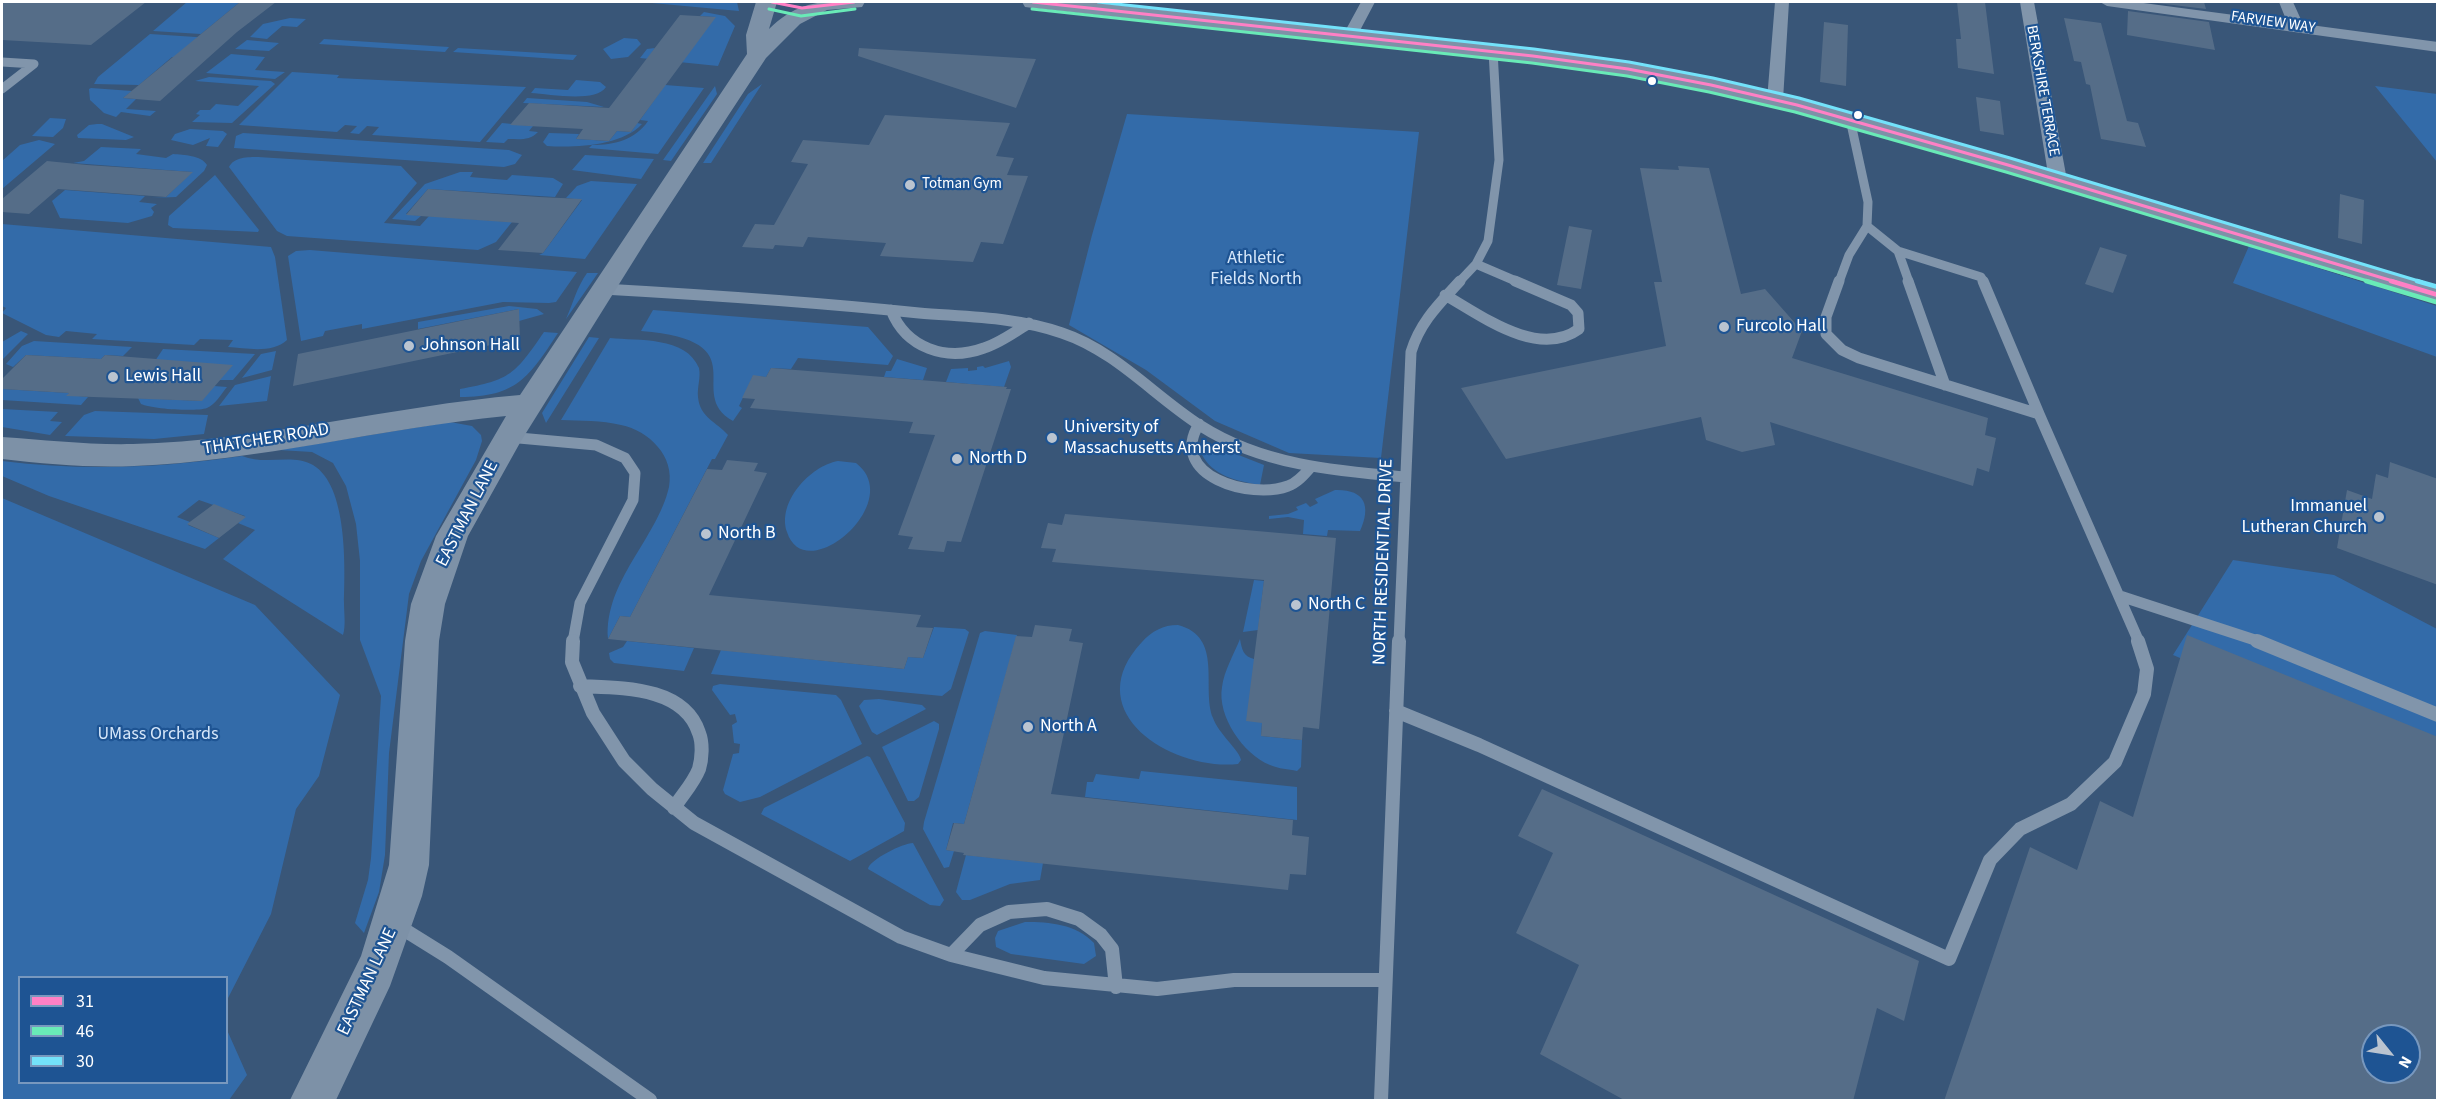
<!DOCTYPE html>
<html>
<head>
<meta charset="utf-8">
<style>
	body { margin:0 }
	#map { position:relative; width:2439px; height:1102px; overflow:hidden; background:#395678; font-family:"Source Sans 3",sans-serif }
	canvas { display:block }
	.frame { position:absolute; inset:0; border:3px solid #fff; pointer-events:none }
	.legend { position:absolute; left:18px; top:976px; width:210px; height:108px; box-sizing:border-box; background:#1e5493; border:2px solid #7898be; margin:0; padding:8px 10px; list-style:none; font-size:18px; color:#fff }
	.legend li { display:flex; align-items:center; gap:12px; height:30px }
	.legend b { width:30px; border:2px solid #7898be }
	.north { position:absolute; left:2361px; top:1024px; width:60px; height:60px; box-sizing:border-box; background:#1e5493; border:2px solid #7898be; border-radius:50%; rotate:120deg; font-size:16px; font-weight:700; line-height:24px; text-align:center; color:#fff }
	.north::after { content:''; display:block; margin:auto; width:21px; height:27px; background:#bac4d0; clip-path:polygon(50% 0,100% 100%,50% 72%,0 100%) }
</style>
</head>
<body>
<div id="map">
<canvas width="2439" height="1102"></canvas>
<div class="frame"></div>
<ul class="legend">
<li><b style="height:8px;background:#ff80c5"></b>31</li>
<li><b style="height:8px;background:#69eab7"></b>46</li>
<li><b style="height:8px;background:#73e2fa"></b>30</li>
</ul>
<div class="north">N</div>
</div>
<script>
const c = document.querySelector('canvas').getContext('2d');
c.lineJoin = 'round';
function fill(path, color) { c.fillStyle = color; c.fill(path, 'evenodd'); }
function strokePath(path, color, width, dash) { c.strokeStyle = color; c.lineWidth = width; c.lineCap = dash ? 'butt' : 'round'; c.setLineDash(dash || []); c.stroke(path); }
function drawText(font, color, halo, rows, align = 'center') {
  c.font = font + ' "Source Sans 3",sans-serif'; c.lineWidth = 4.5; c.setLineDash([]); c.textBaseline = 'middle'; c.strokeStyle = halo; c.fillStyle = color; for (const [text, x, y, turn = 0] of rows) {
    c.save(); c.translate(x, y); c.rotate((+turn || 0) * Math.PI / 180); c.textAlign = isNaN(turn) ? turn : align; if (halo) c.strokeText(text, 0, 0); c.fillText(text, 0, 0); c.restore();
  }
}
fill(new Path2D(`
	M187 2H240L201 34 153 31Z
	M653 2H737L739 11 652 3Z
	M704 12 725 16 735 26 718 66 640 58 647 49 655 48 648 58 715 17 700 16Z
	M290 18 306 19 297 27 282 26 267 39 250 37 263 24Z
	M150 34 211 38 178 58 172 57 139 85 94 84 98 77Z
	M624 38 637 39 641 44 628 57 611 59 603 49Z
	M324 39 449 47 445 52 319 44Z
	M247 40 279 43 269 51 235 49Z
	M458 48 577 55 573 60 453 52Z
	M231 54 265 57 255 70 285 72 275 79 206 73Z
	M292 72 339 75 337 78 526 87 480 142 372 135 379 127 367 126 359 134 350 133 357 126 345 125 337 132 239 125Z
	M209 77 271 81 275 84 232 123 192 122 200 115 196 114 200 110H210L216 104 238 106 259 86 195 81Z
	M576 80 600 82 606 87C596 103 549 94 531 93L535 88 568 90Z
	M762 84 711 163H703L748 94Z
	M665 85 704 88 658 154 589 148 592 145C614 145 635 140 648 121L640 120Z
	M715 86 717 94 671 161 663 160Z
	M2375 86 2437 94V162Z
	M91 88 132 91 123 98 136 99 126 109 156 111 150 116 121 112 116 117 104 113 90 100 89 89Z
	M527 98 587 102 604 107 523 103Z
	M1127 114 1419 132 1381 458 1289 453 1215 421 1146 370 1069 325 1092 235Z
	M50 118 66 119 63 128 53 137 32 136Z
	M502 123 533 126 529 131 538 132C530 141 519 139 508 139L504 143 486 142Z
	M637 123 642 124C622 146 574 148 547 146L543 142 549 133 579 134 576 139 609 141 617 131 631 132Z
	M97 124H102L134 137 126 140 78 138 77 135 89 125Z
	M190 129 223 131 227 134 218 147 206 146 210 138 193 145 171 140 175 134Z
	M243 133 509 150 522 155 515 164 504 167 234 148 236 136Z
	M39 140 55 144 2 189V161L20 145Z
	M101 147 141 149 136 154 166 158 173 154C184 155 201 155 207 165L204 171 176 197 151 198 166 197 192 172 73 163 84 161Z
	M585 155 654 159 641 179 572 170Z
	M258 157 401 166 417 183 384 223 420 226 429 216 512 222 496 242 478 250 287 236 277 231 229 167C234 157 248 157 258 157Z
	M460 172H473L470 177 507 180 512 175 553 178 563 184 555 197 428 189 406 214 421 216 415 221 392 219 425 184Z
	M215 175 259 230 258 232 173 228 168 225 169 216Z
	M591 181 637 184 585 259 539 255 543 253 582 200 566 198 577 186Z
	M65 190 145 196 139 202 157 204 151 208 154 212 152 216 128 223 60 218 52 201Z
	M2 224 271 247 275 257 287 340C272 354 246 348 228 347L233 340 200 339 194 345 92 339 97 334 66 331 59 337 46 335 2 313 6 308 2 306Z
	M2249 246 2437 306V357L2233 283Z
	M310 250 577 272 556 302 549 303 503 302 362 329V324L325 331 323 336 301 341 288 256 296 251Z
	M587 273H598L566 319C574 301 576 289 587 273Z
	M509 306 537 309 544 314 519 321V309L418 329V322Z
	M653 310 868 327 893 356 888 365 798 358 791 369 771 368 766 377 753 376 739 406 742 408 733 421C683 393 761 341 641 331Z
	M21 331 28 334 2 360V342Z
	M544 332 558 333C529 377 517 397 460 397V389C511 380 515 374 544 332Z
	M589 337 599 338 546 423 542 413Z
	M610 338C638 341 686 336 699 368 701 378 697 387 698 397 700 418 717 422 728 435L715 459H712L630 617 620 616 608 639C604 581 657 539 669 487 675 456 649 431 621 425 601 420 581 421 561 420Z
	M34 341 132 347 123 356 105 355 101 359 26 355 13 367 6 364 22 346Z
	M163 349 255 354 233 380H220L155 361Z
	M276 351 272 370 242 378 261 354Z
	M897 359 927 368 923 380 884 377 886 371H891Z
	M1009 361 1011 367 1004 387 946 382 951 369 968 368V371L977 370V367L983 366 985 368Z
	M271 376 267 401 219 406 235 385Z
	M214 386 227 387C221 394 216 404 207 408 196 412 152 409 141 404L138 398 201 401Z
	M2 389 69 393 68 395 88 397 81 405 2 400Z
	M2 409 58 412 50 421 62 422 50 435 2 427Z
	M95 411 208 415 204 434 154 439 65 436 84 415Z
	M450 422 472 426 481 435 482 441 476 460 421 561 409 594 389 753 385 855 379 892 364 933 355 923 368 880 371 858 381 696 360 640V561L356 524 346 486 333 463 312 452 279 450Z
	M1213 445 1264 465 1260 485C1237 481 1212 476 1201 453L1205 446Z
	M242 456C267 466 291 453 313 465 348 486 345 567 344 603 344 613 346 626 343 635L223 559 255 530 238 523 245 516 199 500 177 517 190 522 188 525 219 538 205 549 49 496 2 476V461C83 471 161 468 242 456Z
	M838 461 856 463C907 502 805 589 787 532 777 502 810 466 838 461Z
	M1335 490C1364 489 1372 505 1360 531L1328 530 1327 536 1303 534 1304 520 1288 517 1269 519V516L1288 514 1298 510 1296 507 1306 503 1310 507 1318 503 1315 499Z
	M2 498 255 605 340 695 319 776 296 809 271 914 227 1000 226 978H20V1082H226L227 1030 247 1075 229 1100H2Z
	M2233 560 2334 575 2437 629V766L2173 655Z
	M1254 580 1264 581 1258 630 1243 632Z
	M1178 625C1224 637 1201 688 1213 718 1218 733 1240 751 1241 760L1238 764C1170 771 1077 711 1142 642 1152 631 1163 625 1178 625Z
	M934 627 965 629 969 632 951 689 942 696 711 674 721 650 904 669 908 657 923 658Z
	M985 631 1017 635 964 824 953 823 946 850 954 851 949 867 944 868 923 829 924 822 980 633Z
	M1240 639C1242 650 1243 656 1254 659L1262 723 1261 736 1302 740 1301 767 1297 771C1288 769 1279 769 1270 765 1243 754 1217 716 1222 687 1224 671 1234 654 1240 639Z
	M627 641 694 648 684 671 614 663 610 659 609 653 623 647Z
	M720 684 836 695 841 700 862 744 760 797 740 802 725 794 723 790 733 754 739 753 740 744 734 743 732 725 737 722 735 714 730 715 712 690 713 686Z
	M879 699 922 705 926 709 877 735 872 732 859 706 864 700Z
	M934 721 939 724V729L919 797 914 801H908L882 747Z
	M867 756 870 757 905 823 904 831 897 835 850 861 761 814 764 808Z
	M1141 771 1297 787V820L1085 797 1087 782H1093L1096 774 1139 779Z
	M913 843 944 900 940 906 930 905 868 869C869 860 903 843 913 843Z
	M966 855 1043 863 1040 880 1010 884 970 900H962L956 892Z
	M1025 922C1050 922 1076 924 1094 943L1096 956 1084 964 1011 954 996 947 995 938 998 931Z`), '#336ba9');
fill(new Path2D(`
	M2 2H146L91 45 2 40Z
	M240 2H276L237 32 160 101 123 98Z
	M1957 2H1985L1994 74 1958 68 1956 39H1961Z
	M2149 2H2204L2206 9Z
	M2128 11 2209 22 2215 50 2127 35Z
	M680 15 716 17 631 132 617 131 609 141 576 139 583 129 510 125 529 103 609 108Z
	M2064 18 2101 23 2127 121 2138 123 2146 147 2101 139 2090 85 2086 84 2081 62 2074 61Z
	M1824 22 1848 25 1846 86 1820 82Z
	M859 48 1036 59 1016 108 858 56Z
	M1976 97 2000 101 2004 135 1980 131Z
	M885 115 1010 123 996 156 1014 158 1007 175 1028 176 1003 244 981 242 973 262 880 256 886 243 808 237 803 247 775 245 773 249 742 247 755 224 774 225 808 164 791 162 803 140 869 145Z
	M47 161 87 165 193 172 166 197 58 189 29 214 2 212V199Z
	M1678 166 1709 168 1741 294 1765 289 1802 331 1792 358 1988 418 1985 435 1996 438 1989 472 1977 468 1973 486 1770 422 1775 445 1742 452 1706 440 1701 417 1506 459 1461 388 1666 346 1654 282H1662L1640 168 1679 170Z
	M428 189 539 197 582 199 543 253 498 250 519 223 406 215Z
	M2340 194 2364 200 2362 244 2338 238Z
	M1569 226 1592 230 1581 289 1557 285Z
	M2100 247 2127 255 2113 293 2085 284Z
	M519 309 520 339 293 386 298 354Z
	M26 355 101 359 105 355 233 365 202 401 66 396 69 393 2 389V379Z
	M771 368 1007 387 1006 389H1011L961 542 947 541 944 552 908 549 913 537 898 535 935 435 909 433 913 422 750 408 755 399 742 398 753 375 766 377Z
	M727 460 758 463 754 471 767 473 709 595 921 615 916 627 933 628 923 658 908 657 904 669 608 639 620 616 630 617 707 469 722 470Z
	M2390 462 2438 479V585L2337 548 2347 490 2372 499 2376 474 2388 478Z
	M214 504 246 517 219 538 187 524Z
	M1065 514 1336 538 1319 729 1303 727 1302 740 1261 736 1262 723 1246 721 1264 580 1052 562 1056 549 1041 548 1048 523 1062 525Z
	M1035 625 1072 629 1069 641 1083 643 1051 794 1293 820 1292 835 1309 837 1306 875 1290 874 1288 890 963 855 964 853 946 850 954 823 964 824 1016 636 1032 637Z
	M2187 635 2438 737V1101H1944L2030 847 2077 870 2100 801 2133 817ZM2373 1036H2409V1072H2373Z
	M1542 789 1919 961 1904 1021 1877 1008 1853 1101H1626L1540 1054 1579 965 1516 933 1553 853 1518 836Z`), '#556d88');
strokePath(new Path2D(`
	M2 62 34 64 2 89
	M1867 226 1898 251 1909 282
	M1898 251 1981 277 1983 282
	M1476 264 1518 282
	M1459 282 1476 264 1488 241 1499 160 1493 51
	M1839 282 1849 255 1867 226 1868 202 1850 119`), '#8195ab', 9);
strokePath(new Path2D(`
	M1839 281 1826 317V334L1842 350 1859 358 2039 414 2139 642
	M1908 281 1945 385
	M1983 281 2039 414
	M603 289C709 295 814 302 919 313 967 317 1017 317 1062 333 1116 351 1154 396 1201 426 1262 465 1335 471 1405 477
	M1445 295C1482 316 1538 359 1579 329L1578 313 1571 305 1515 281
	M891 310C906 348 946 362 984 348 1000 343 1015 332 1029 323
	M1199 424C1167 476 1251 500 1288 486 1297 483 1304 475 1310 468
	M508 437 596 445 625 458 635 473 633 500 580 603 573 642
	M2120 596 2261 642
	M1399 642 1411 352C1420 322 1439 304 1460 281`), '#8195ab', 11);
strokePath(new Path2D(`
	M573 641 572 662 593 713 624 761 652 789 694 823 901 937 951 955 1044 978 1157 989 1234 980H1385
	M2257 641 2438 715
	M580 686C621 688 684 686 699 733 703 743 702 759 699 769 693 784 682 795 674 808
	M1396 711 1479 745 1949 959 1990 860 2020 829 2071 804 2115 762 2144 694 2147 669 2138 641
	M395 924 448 957 650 1100
	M951 955 980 925 1009 912 1047 909 1079 919 1101 935 1112 949 1116 987
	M1381 1100 1399 641`), '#8195ab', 14);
fill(new Path2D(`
	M1361 2H1375L1356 38H1346L1343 35Z
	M1775 2H1789L1783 100 1775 105 1767 100Z
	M2020 2H2034L2067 180 2058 185 2049 180Z
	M2100 2H2136L2287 22 2279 2H2293L2303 24 2438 42V52L2107 6Z`), '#8195ab');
fill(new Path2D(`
	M756 2H777L769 29C798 0 826 0 865 2L862 7 827 10 800 24 766 58 646 241 521 441 468 536 445 604 439 641 429 865 422 896 390 986 336 1100H290L361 956 389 865 405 641 411 604 436 536 506 416C381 428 259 461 134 466 90 468 46 464 2 459V437C46 440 88 445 133 444 263 441 391 406 520 395L747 54 746 35Z
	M1022 2H1088L1533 49 1628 62 1711 78 1805 100 2017 160 2438 286V304L1999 170 1791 111 1711 92 1628 76 1533 63 1033 8 1025 7Z`), '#7d91a7');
strokePath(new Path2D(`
	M772 2 802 8 854 2
	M1033 2 1533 56 1628 69 1711 85 1797 105 2008 165 2396 282`), '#ff80c5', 3);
strokePath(new Path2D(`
	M2391 281 2438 295`), '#ff80c5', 4.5);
strokePath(new Path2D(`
	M769 9 801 16 855 9
	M1032 9 1532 63 1627 76 1709 92 1795 112 2006 172 2371 282`), '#69eab7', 3);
strokePath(new Path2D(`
	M2366 281 2436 302`), '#69eab7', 4.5);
strokePath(new Path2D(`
	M1098 2 1534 49 1629 62 1713 78 1799 98 2010 158 2422 282`), '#73e2fa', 3);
strokePath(new Path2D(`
	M2417 281 2438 287`), '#73e2fa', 4.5);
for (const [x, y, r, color] of [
	[1652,81,5,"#fff"],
	[1858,115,5,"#fff"],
	[910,185,6,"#bac4d0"],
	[1724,327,6,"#bac4d0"],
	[409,346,6,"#bac4d0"],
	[113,377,6,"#bac4d0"],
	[1052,438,6,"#bac4d0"],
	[957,459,6,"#bac4d0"],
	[2379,517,6,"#bac4d0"],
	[706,534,6,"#bac4d0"],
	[1296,605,6,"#bac4d0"],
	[1028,727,6,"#bac4d0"]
]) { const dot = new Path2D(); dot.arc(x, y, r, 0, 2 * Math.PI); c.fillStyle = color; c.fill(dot); strokePath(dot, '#1e5493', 2); }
drawText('15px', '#fff', '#1e5493', [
	["FARVIEW WAY",2273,23,8],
	["BERKSHIRE TERRACE",2042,91,80]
]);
drawText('15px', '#fff', '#1e5493', [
	["Totman Gym",922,185]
], 'left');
drawText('18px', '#d6e7fa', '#1e5493', [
	["Athletic",1256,259],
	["Fields North",1256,280],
	["UMass Orchards",158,735]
]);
drawText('18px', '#fff', '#1e5493', [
	["Furcolo Hall",1736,327],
	["Johnson Hall",421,346],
	["Lewis Hall",125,377],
	["University of",1064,428],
	["Massachusetts Amherst",1064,449],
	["North D",969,459],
	["Immanuel",2367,507,"right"],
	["Lutheran Church",2367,528,"right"],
	["North B",718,534],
	["North C",1308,605],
	["North A",1040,727]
], 'left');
drawText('18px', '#fff', '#1e5493', [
	["THATCHER ROAD",266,440,-9],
	["EASTMAN LANE",468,514,-63],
	["NORTH RESIDENTIAL DRIVE",1384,562,-88],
	["EASTMAN LANE",368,982,-65]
]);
</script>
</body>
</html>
